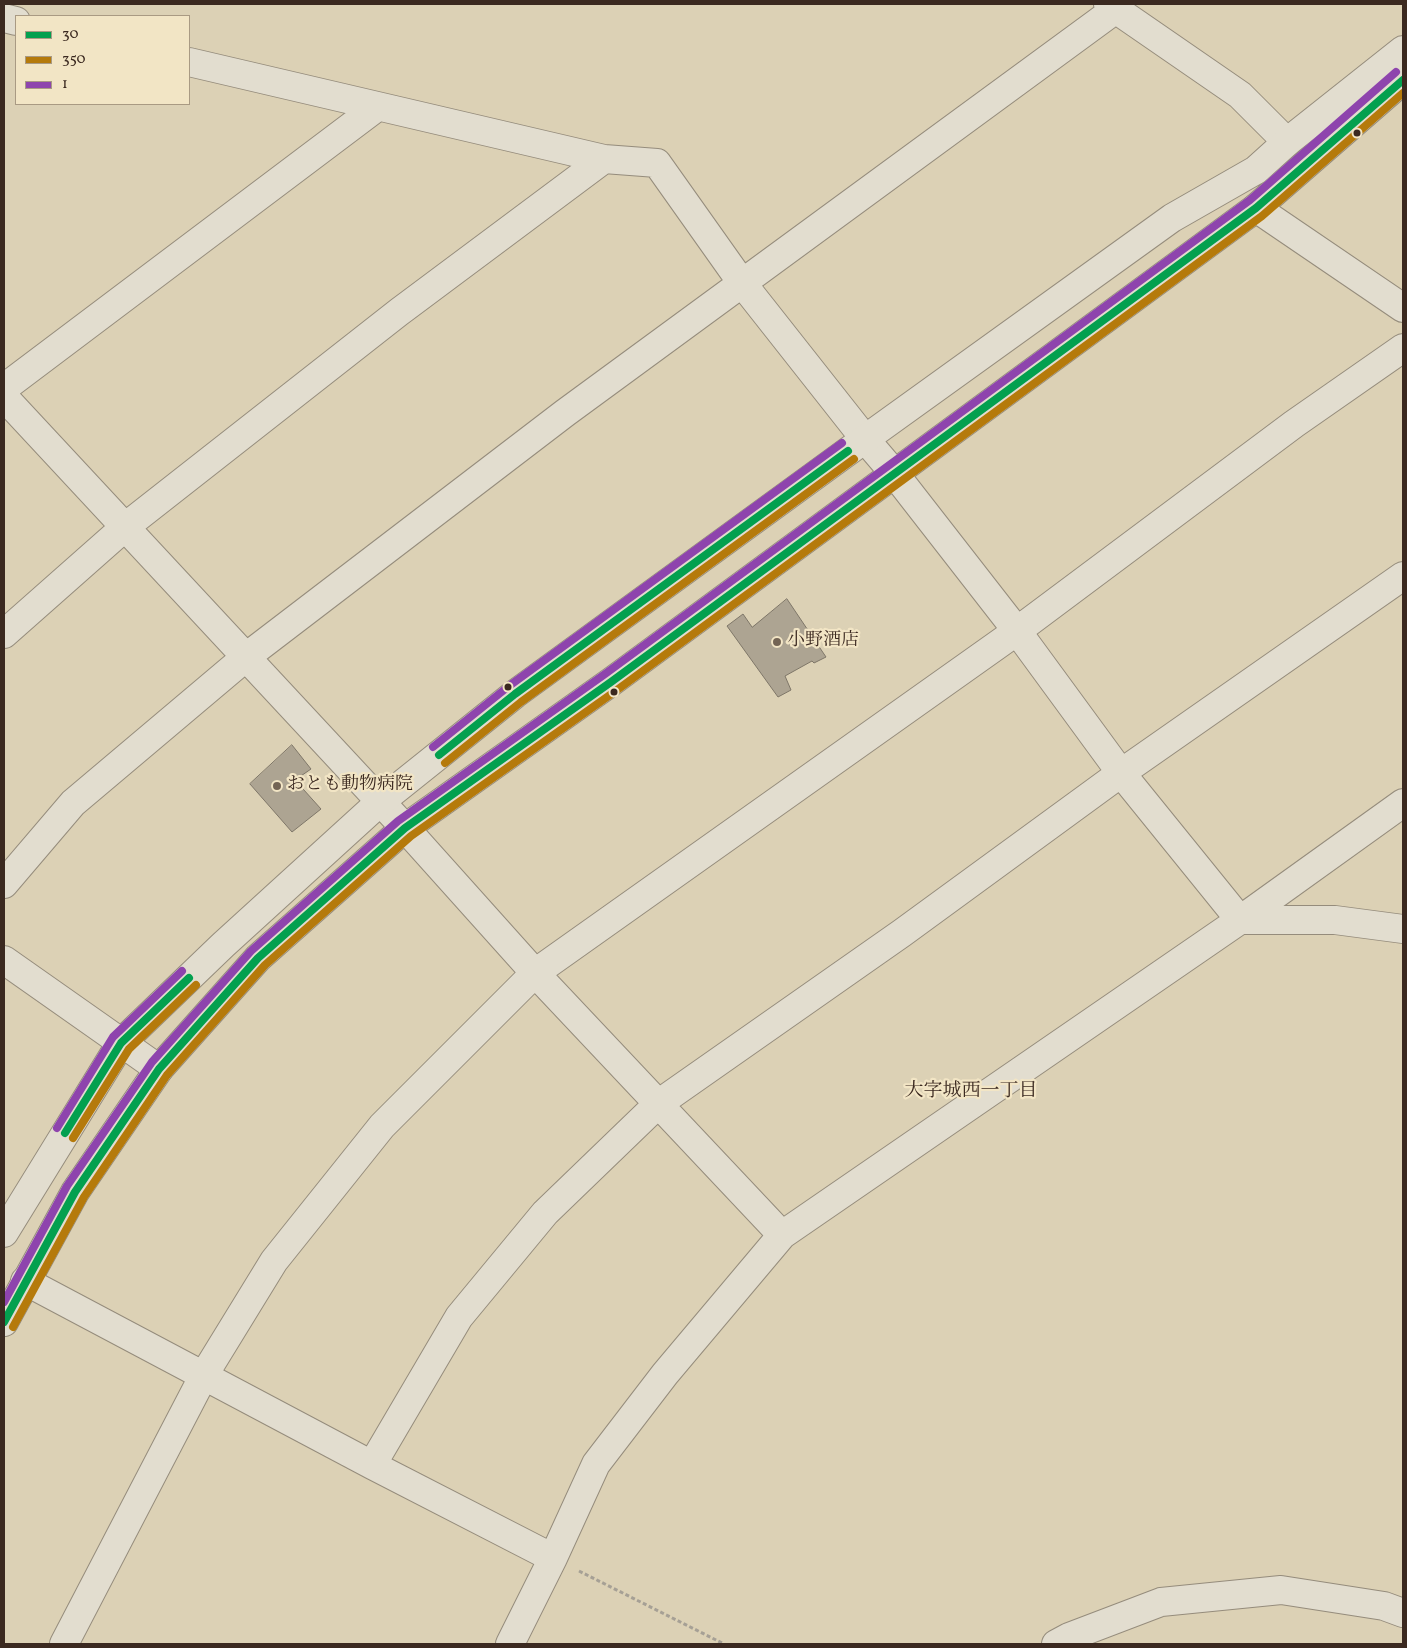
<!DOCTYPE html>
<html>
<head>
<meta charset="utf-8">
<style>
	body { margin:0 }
	#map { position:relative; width:1407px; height:1648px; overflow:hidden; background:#dcd1b5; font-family:Vollkorn,serif }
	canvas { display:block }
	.frame { position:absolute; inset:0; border:5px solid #3b2920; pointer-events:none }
	.legend { position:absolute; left:15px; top:15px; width:175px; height:90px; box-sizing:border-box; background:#f2e5c5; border:1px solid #a99a83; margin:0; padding:6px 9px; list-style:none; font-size:15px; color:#3b2920 }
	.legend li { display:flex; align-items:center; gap:10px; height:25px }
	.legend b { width:25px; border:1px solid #a99a83 }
</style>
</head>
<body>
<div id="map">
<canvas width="1407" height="1648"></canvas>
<div class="frame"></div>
<ul class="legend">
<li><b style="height:6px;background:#03a04f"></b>30</li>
<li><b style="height:6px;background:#b57a0b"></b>350</li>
<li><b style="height:6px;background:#8e44ad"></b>1</li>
</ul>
</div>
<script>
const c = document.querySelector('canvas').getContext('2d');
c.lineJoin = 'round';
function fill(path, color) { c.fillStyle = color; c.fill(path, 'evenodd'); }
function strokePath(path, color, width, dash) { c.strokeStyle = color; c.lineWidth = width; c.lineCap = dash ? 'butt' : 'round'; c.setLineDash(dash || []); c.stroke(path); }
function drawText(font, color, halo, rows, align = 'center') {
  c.font = font + ' Vollkorn,"Noto Serif JP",serif'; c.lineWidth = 4.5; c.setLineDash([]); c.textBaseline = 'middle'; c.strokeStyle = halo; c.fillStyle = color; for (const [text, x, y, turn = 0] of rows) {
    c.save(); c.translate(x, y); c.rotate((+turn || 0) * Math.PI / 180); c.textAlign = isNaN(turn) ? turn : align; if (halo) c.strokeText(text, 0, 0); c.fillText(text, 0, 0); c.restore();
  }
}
const building = new Path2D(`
	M787 599 826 657 814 663 812 661 785 676 791 690 778 697 727 626 743 614 752 627Z
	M292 745 311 769 295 780 321 809 292 832 250 784Z`);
fill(building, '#ada492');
strokePath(building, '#7e7668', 1);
const minor = new Path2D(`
	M1108 4 1240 95 1287 142
	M4 18 16 21
	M189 62 604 159 657 163 742 283 865 439 894 473 1017 631 1121 773 1240 920 1403 803
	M1256 208 1403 308
	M4 388 377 107
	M4 397 405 828 535 973 782 1235
	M4 634 125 527 399 312 604 159
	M4 884 73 803 246 657 565 413 1116 9
	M4 960 159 1069
	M25 1281 372 1465 553 1558
	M372 1465 459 1317 545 1213 658 1104 902 933 1121 773 1403 576
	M64 1644 204 1375 274 1261 382 1126 535 973 1017 631 1294 424 1403 348
	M510 1644 553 1558 596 1464 665 1374 782 1235 1240 920H1335L1403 929
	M1056 1644 1069 1637 1161 1602 1281 1590 1384 1606 1403 1613`);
const tertiary = new Path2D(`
	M4 1233 121 1043 223 945 380 802 515 694 865 439 1172 218 1256 170 1287 142 1403 50
	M4 1322 75 1192 159 1069 258 958 405 828 611 682 1256 208 1403 80`);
strokePath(minor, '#958c7c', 30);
strokePath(tertiary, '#958c7c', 30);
strokePath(new Path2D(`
	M579 1571 724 1644`), '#a6a095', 3, [4, 2.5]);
strokePath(minor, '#e2ddcf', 28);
strokePath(tertiary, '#e2ddcf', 28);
strokePath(new Path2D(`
	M439 755 515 694 848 451
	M65 1133 121 1043 189 978
	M4 1322 75 1192 159 1069 258 958 405 828 611 682 1256 208 1403 80`), '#03a04f', 8);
strokePath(new Path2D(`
	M445 763 521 702 854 459
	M73 1138 129 1049 196 985
	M13 1327 84 1197 167 1075 265 965 411 836 617 690 1262 216 1403 93`), '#b57a0b', 8);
strokePath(new Path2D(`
	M433 747 509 686 842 443
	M57 1128 113 1037 182 971
	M4 1302 67 1186 152 1062 251 951 398 821 605 674 1250 200 1396 72`), '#8e44ad', 8);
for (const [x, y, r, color] of [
	[1357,133,4.5,"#3b2920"],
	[777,642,5,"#736454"],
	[508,687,4.5,"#3b2920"],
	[614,692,4.5,"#3b2920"],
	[277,786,5,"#736454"]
]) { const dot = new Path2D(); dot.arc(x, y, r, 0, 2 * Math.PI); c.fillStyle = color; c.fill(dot); strokePath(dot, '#f2e5c5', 2); }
drawText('18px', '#3b2920', '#f2e5c5', [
	["小野酒店",787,642],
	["おとも動物病院",287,786]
], 'left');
drawText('19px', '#3b2920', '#f2e5c5', [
	["大字城西一丁目",971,1093]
]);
</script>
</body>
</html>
